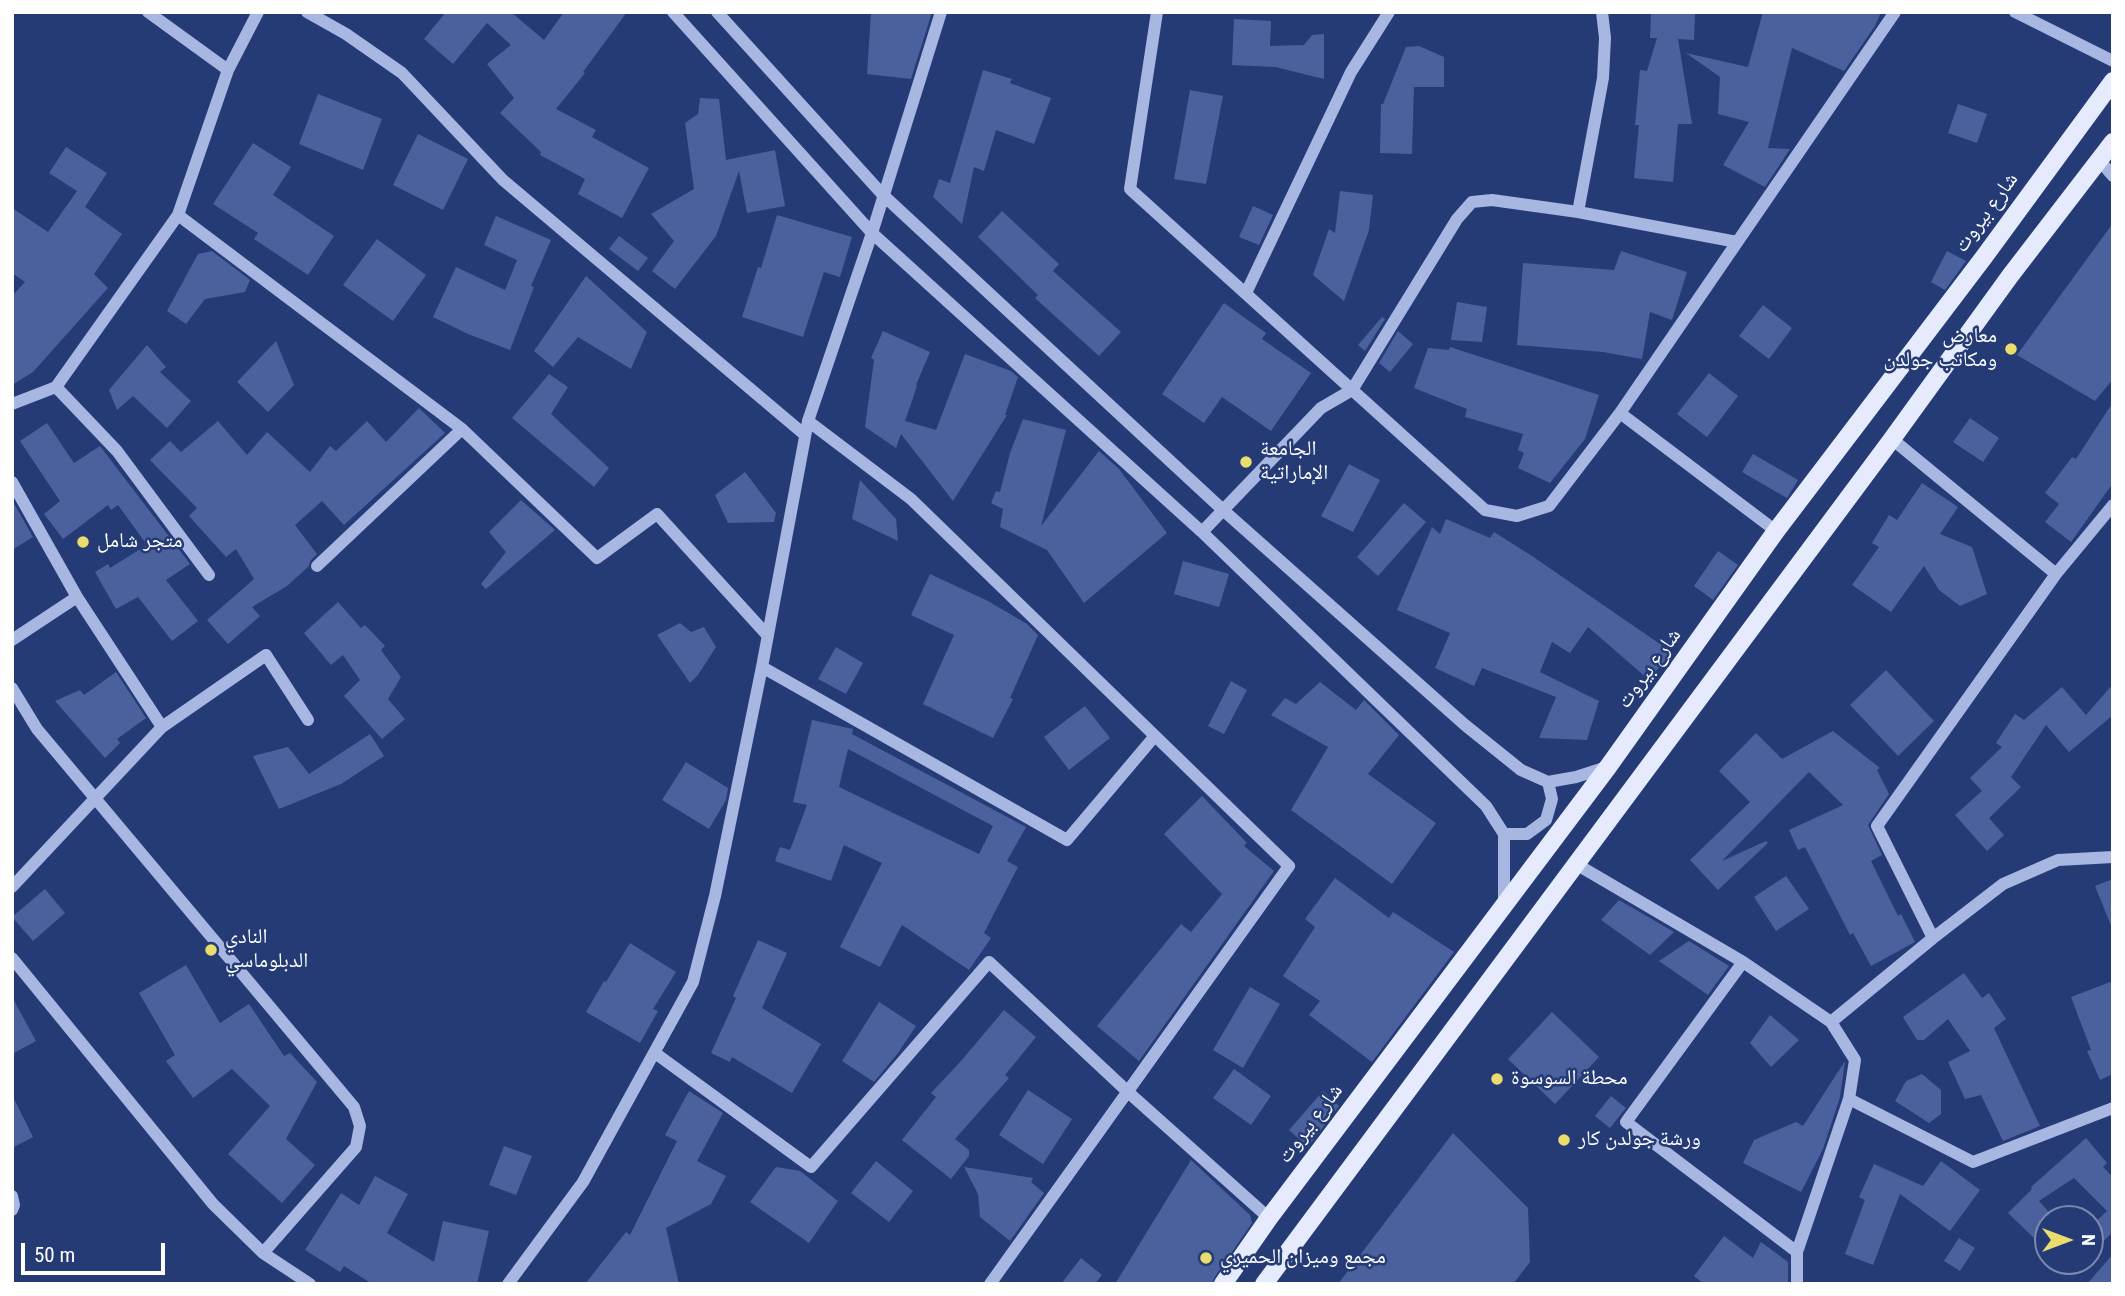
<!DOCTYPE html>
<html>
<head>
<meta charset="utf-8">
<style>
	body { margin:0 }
	#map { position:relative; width:2125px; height:1296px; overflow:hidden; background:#253b76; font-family:"Roboto Condensed",sans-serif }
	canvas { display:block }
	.frame { position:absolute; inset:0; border:14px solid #fff; pointer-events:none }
	.north { position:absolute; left:2034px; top:1205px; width:70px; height:70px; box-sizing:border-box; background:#253b76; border:2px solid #7c89ad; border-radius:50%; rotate:90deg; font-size:19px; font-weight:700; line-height:28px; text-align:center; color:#fff }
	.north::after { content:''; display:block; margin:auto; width:24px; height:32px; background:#ebdd6c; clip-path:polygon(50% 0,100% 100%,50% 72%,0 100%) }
	.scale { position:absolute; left:21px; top:1243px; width:144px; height:32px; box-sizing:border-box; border:4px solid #fff; border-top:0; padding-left:9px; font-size:21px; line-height:24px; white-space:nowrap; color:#fff; -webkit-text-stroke:5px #253b76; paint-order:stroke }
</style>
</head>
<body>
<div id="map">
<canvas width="2125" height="1296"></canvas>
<div class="frame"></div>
<div class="north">N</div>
<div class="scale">50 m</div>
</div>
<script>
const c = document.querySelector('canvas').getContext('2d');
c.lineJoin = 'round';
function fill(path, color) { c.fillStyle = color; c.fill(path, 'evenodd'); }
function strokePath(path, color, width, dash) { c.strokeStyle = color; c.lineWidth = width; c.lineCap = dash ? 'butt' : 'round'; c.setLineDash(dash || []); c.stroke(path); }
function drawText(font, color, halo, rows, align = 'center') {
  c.font = font + ' "Roboto Condensed","Noto Naskh Arabic",sans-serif'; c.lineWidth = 5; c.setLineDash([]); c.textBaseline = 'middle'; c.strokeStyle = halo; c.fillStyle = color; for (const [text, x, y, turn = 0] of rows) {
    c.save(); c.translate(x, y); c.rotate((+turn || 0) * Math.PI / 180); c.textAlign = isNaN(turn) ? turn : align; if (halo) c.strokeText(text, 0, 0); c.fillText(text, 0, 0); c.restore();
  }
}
fill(new Path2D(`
	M446 12H511L544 40 564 12H627L583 72 585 73 556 109 596 130 592 137 649 168 622 218 578 194 585 179 540 155 541 152 500 113 514 98 487 64 511 45 487 23 453 64 424 39Z
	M871 12H932L911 79 867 74Z
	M1651 12H1695L1694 40 1678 39 1692 124H1678L1673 182 1634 178 1639 125H1635L1640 70 1647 71 1657 38H1650Z
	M1763 12H1881L1875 26 1844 71 1792 48 1768 148 1790 149 1765 187 1723 165 1749 122 1718 114 1720 77 1686 53 1748 67Z
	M1234 19 1271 21 1270 46 1304 45 1312 35 1324 34V79L1275 67 1232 65Z
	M1419 46 1444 57V87H1414L1412 154 1380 153 1381 104H1383L1406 47Z
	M983 70 1012 79 1010 83 1051 98 1034 144 996 130 984 171 974 167 962 224 933 197 939 179 950 183Z
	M1190 90 1223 96 1206 184 1174 179Z
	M318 94 382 119 363 170 299 144Z
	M700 98 719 99 726 160 775 150 785 206 747 213 739 171 716 236 675 289 652 271 674 241 651 214 694 189 685 123 698 114Z
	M1958 104 1987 114 1977 143 1948 133Z
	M418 134 468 159 443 210 393 185Z
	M253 143 291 167 273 195 334 236 308 275 254 239 258 233 213 204Z
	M66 147 107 173 85 207 122 234 94 274 108 288 33 372 12 385V296L25 282 12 273V208L48 232 77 191 49 173Z
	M1340 191 1373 195 1369 230 1344 301 1313 275 1329 229 1335 233Z
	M1253 206 1273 215 1259 245 1239 237Z
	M1002 211 1059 264 1053 271 1121 332 1099 356 1035 298 1038 295 978 237Z
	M777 215 852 237 840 277 824 272 803 337 742 317 758 267 761 268Z
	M496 216 551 240 531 286 534 287 510 350 468 334 433 317 456 267 505 290 517 260 484 245Z
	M2113 223V379L2095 401 2017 355Z
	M619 236 648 258 638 271 609 249Z
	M377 239 426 275 393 321 343 285Z
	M212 251 250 280 245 292 205 299 186 324 167 311 198 254Z
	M1621 251 1687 272 1672 320 1650 312 1642 359 1603 352 1517 345 1523 263 1614 270Z
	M1947 251 1966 261 1945 290 1931 282Z
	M586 276 647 332 631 369 578 337 553 367 534 351Z
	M1457 302 1487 307 1482 342 1451 340Z
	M1224 303 1266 333 1262 339 1311 373 1271 431 1222 397 1204 423 1162 394Z
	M1763 305 1792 328 1769 359 1739 336Z
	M1382 317 1385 319 1365 351 1358 345Z
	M883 331 930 352 916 385 917 386 905 421 936 430 965 354 1011 371 1018 377 1005 415H1007L953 501 901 434 896 448 865 427 874 360 871 358Z
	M1398 331 1413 344 1390 372 1379 363Z
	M276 341 294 385 268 412 237 382Z
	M147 345 166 367 160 372 191 401 167 428 133 396 117 410 109 390Z
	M1450 347 1599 395 1585 439 1550 483 1518 468 1524 453 1518 450 1523 434 1465 417 1467 409 1414 388 1428 348 1449 350Z
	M1709 373 1738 396 1707 437 1677 414Z
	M549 374 568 387 551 414 609 468 594 487 512 418Z
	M2113 402V483L2071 542 2045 522 2059 504 2045 493 2072 457 2076 459Z
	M419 408 445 433 344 525 322 501 295 525 317 554 311 560 308 567 287 586 252 607 260 616 228 644 207 620 254 579 236 549 226 557 189 516 197 508 150 460 170 441 181 452 218 421 247 455 267 432 310 472 330 446 336 451 367 421 386 442Z
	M1970 418 1999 438 1983 462 1953 442Z
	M1023 419 1066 430 1041 526 1099 451 1119 469 1167 533 1084 603 1047 550 1000 527 1003 509 991 503 996 491 1000 492 1010 453Z
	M47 423 74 463 100 446 190 564 166 580 198 621 172 641 138 597 116 609 95 572 108 564 110 568 147 545 118 505 111 510 108 505 63 539 44 514 60 501 20 441Z
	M1753 454 1798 480 1787 498 1742 472Z
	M1349 464 1380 480 1353 532 1321 516Z
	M745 472 776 513 774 522 728 523 715 495Z
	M860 480 896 519 898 541 852 519Z
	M1922 483 1958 507 1940 534 1972 547 1987 594 1960 606 1939 590 1924 566 1891 612 1852 585 1879 547 1872 543 1889 515 1897 520Z
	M12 500 33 537 12 550Z
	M521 500 555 530 486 589 481 584 506 552 489 532Z
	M1404 503 1426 522 1378 576 1357 557Z
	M1446 519 1490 538 1494 532 1532 556 1673 653 1648 679 1588 627 1570 653 1552 642 1540 672 1599 701 1587 740 1539 738 1556 697 1482 668 1474 686 1435 668 1450 633 1397 610 1432 527 1440 534Z
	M1718 551 1738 565 1713 600 1694 586Z
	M1183 561 1229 574 1219 607 1174 594Z
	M930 574 988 601 1027 624 1038 635 1010 698 1013 699 993 738 923 704 954 635 911 615Z
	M338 602 361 628 365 625 385 646 381 650 401 677 388 699 405 719 382 739 344 696 360 680 343 655 331 665 304 633Z
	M680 623 691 632 704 627 716 647 698 675 690 683 657 635Z
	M836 647 863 663 846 694 818 679Z
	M1886 670 1934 721 1898 756 1850 705Z
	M116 672 146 718 117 739 120 743 105 758 55 701 80 690 84 695Z
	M1231 681 1247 690 1224 734 1208 726Z
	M1320 682 1356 710 1364 700 1399 735 1368 774 1436 823 1392 884 1291 810 1328 747 1271 715 1285 698 1296 704Z
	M2113 684V715L2069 752 2046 725 2011 777 2021 787 1989 818 2004 835 1987 851 1955 815 1982 791 1970 778 2002 747 1996 743 2015 714 2024 720 2062 687 2086 715Z
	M1085 706 1110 738 1069 770 1044 737Z
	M812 720 853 729 852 734 1026 827 1007 861 1018 867 984 933 991 938 969 970 902 925 880 967 840 947 882 863 844 845 831 881 775 861 780 847 790 850 807 805 793 802ZM848 749 993 826 979 854 839 787Z
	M1833 731 1880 768 1877 770 1889 794 1868 825 1882 855 1871 861 1898 916 1901 914 1915 942 1871 966 1853 933 1850 935 1805 847 1798 850 1789 830 1843 805 1809 772 1722 861 1766 841 1768 843 1718 890 1690 860 1750 802 1719 771 1756 733 1782 759Z
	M370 734 384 756 341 784 279 809 253 756 288 747 309 774Z
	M686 762 728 788 726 800 709 829 662 800Z
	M1202 796 1247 843 1244 846 1274 871 1139 1061 1097 1026 1181 924 1191 932 1222 894 1164 834Z
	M1786 876 1809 909 1776 931 1754 897Z
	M1335 878 1389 918 1393 912 1454 952 1372 1062 1309 1015 1320 1001 1283 976 1315 927 1305 919Z
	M2113 879V928H2112L2095 886Z
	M45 889 65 913 33 941 12 917Z
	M1619 900 1674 932 1650 955 1601 920Z
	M758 940 787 953 762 1008 821 1044 792 1093 732 1057 730 1062 711 1053 736 998 733 996Z
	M1689 941 1729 966 1708 995 1659 961Z
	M630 943 676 972 653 1009 658 1011 640 1043 586 1012 604 981 606 982Z
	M186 965 220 1023 249 1004 284 1056 290 1053 317 1082 286 1139 315 1165 282 1203 228 1154 270 1106 232 1069 193 1098 166 1061 175 1055 139 993Z
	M1964 973 1982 998 1989 993 2006 1019 1994 1028 2040 1126 2003 1141 1981 1095 1965 1099 1948 1062 1970 1051 1948 1019 1924 1040H1917L1903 1017Z
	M2113 981V1074L2100 1080 2087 1051 2091 1050 2071 997Z
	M1250 987 1280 1004 1243 1068 1213 1050Z
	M12 997 36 1041 12 1054Z
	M879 1002 916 1026 898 1053 874 1082 842 1061Z
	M1004 1010 1036 1037 1005 1075 1009 1078 955 1139 969 1150V1156L951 1179 902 1140 936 1097 931 1093 961 1061Z
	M1552 1012 1599 1057 1555 1104 1508 1059Z
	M1770 1015 1799 1040 1771 1067 1750 1043Z
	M1845 1061 1840 1097 1823 1149 1801 1192 1743 1163 1754 1140 1796 1122 1803 1126Z
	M1234 1069 1271 1096 1251 1125 1213 1098Z
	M1922 1074 1941 1090V1114L1929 1123 1895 1101 1906 1081Z
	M1028 1090 1072 1119 1043 1164 999 1135Z
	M689 1091 723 1113 697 1161 726 1176 711 1204 666 1228 679 1284H585L626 1232 630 1235 677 1141 665 1135Z
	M1323 1091 1339 1106 1308 1147 1289 1130Z
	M12 1095 33 1137 12 1148Z
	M1611 1096 1626 1108 1610 1128 1595 1116Z
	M1453 1133 1528 1208 1530 1262 1513 1284H1338Z
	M2086 1138 2107 1163 2103 1167 2113 1177V1232L2090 1254V1227L2107 1211 2074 1178 2039 1201 2048 1211V1229L2036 1240 2008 1213 2032 1189 2031 1187Z
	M504 1146 532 1156 516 1195 489 1185Z
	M1191 1160 1250 1215 1252 1223 1214 1278 1212 1284H1115Z
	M876 1161 913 1191 889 1222 851 1193Z
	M1941 1161 1980 1190 1950 1231 1900 1194 1873 1265 1845 1254 1865 1200 1859 1197 1874 1164 1923 1186Z
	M776 1167 800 1171 838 1201 809 1243 750 1202Z
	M964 1167 1033 1178 1031 1182 1044 1193 1010 1241 980 1217 978 1194Z
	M375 1176 408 1194 387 1233 434 1262 443 1221 489 1231 477 1284H372L344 1266 340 1272 305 1250 341 1193 359 1205Z
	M1724 1236 1753 1258 1761 1242 1788 1262V1284H1704L1694 1276Z
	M1959 1238 1975 1248 1960 1271 1944 1261Z
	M2113 1254V1284H2087Z
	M1081 1258 1102 1275 1095 1284H1061Z`), '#4a619e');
strokePath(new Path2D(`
	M148 12 228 70
	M307 12 346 34 402 73 503 180 805 435
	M673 12 872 233 1202 532 1486 806 1504 834V904
	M717 12 883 195 1223 510 1465 725 1521 770 1548 782 1576 777 1607 767
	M1157 12 1130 189 1485 510 1517 516 1549 506 1620 413 1895 12
	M2015 12 2113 61
	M2100 161 2113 176
	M1578 212 1603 78 1605 38 1602 12
	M178 215 462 429 597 558 657 514 768 636
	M1246 293 1351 72 1389 12
	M56 387 117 451 209 575
	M12 404 56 387 178 215 228 70 258 12
	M1620 413 1776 531
	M808 421 911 499 1289 866 990 1284
	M1892 439 2056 574
	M12 482 77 597 162 727
	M1202 532 1321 408 1352 390 1457 219 1472 202 1492 200 1578 212 1737 242
	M317 566 462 429
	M12 640 77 597
	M762 667 1067 840 1154 737
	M12 688 37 729 354 1107 360 1126 356 1147 263 1253 310 1284
	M1504 834H1527L1546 820 1552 799 1548 782
	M1576 864 1743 962 1831 1022 1933 938 2003 884 2058 860 2113 857
	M12 887 162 727 266 655 308 720
	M1933 938 1877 826 2056 574 2113 505
	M12 958 213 1204 263 1253
	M1743 962 1626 1122 1797 1252
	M655 1053 811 1167 989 962 1128 1092 1269 1218
	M1849 1099 1973 1162 2113 1108
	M12 1196 14 1205 12 1210
	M508 1284 583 1182 693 982 715 896 762 667 808 421 872 233 941 12
	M1797 1284V1252L1849 1099 1855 1060 1831 1022`), '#a7b7e2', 12);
strokePath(new Path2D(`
	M1223 1284 1269 1218 1608 767 1776 531 1984 257 2113 81
	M1264 1284 1892 439 2010 276 2113 142`), '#e5eafc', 18);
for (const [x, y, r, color] of [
	[2011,349,7,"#ebdd6c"],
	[1246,462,7,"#ebdd6c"],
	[83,542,7,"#ebdd6c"],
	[211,950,7,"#ebdd6c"],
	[1497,1079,7,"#ebdd6c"],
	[1564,1140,7,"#ebdd6c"],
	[1206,1258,7,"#ebdd6c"]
]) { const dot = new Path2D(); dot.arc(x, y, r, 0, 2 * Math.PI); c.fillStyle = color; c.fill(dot); strokePath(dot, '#253b76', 2.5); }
drawText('21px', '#fff', '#253b76', [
	["شارع بيروت",1987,213,-54],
	["شارع بيروت",1650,669,-54],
	["شارع بيروت",1311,1124,-53]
]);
drawText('21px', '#fff', '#253b76', [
	["معارض",1997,337,"right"],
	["ومكاتب جولدن",1997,361,"right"],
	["الجامعة",1260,450],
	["الإماراتية",1260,474],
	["متجر شامل",97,542],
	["النادي",225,938],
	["الدبلوماسي",225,962],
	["محطة السوسوة",1511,1079],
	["ورشة جولدن كار",1578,1140],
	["مجمع وميزان الحميري",1220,1258]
], 'left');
</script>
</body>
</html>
